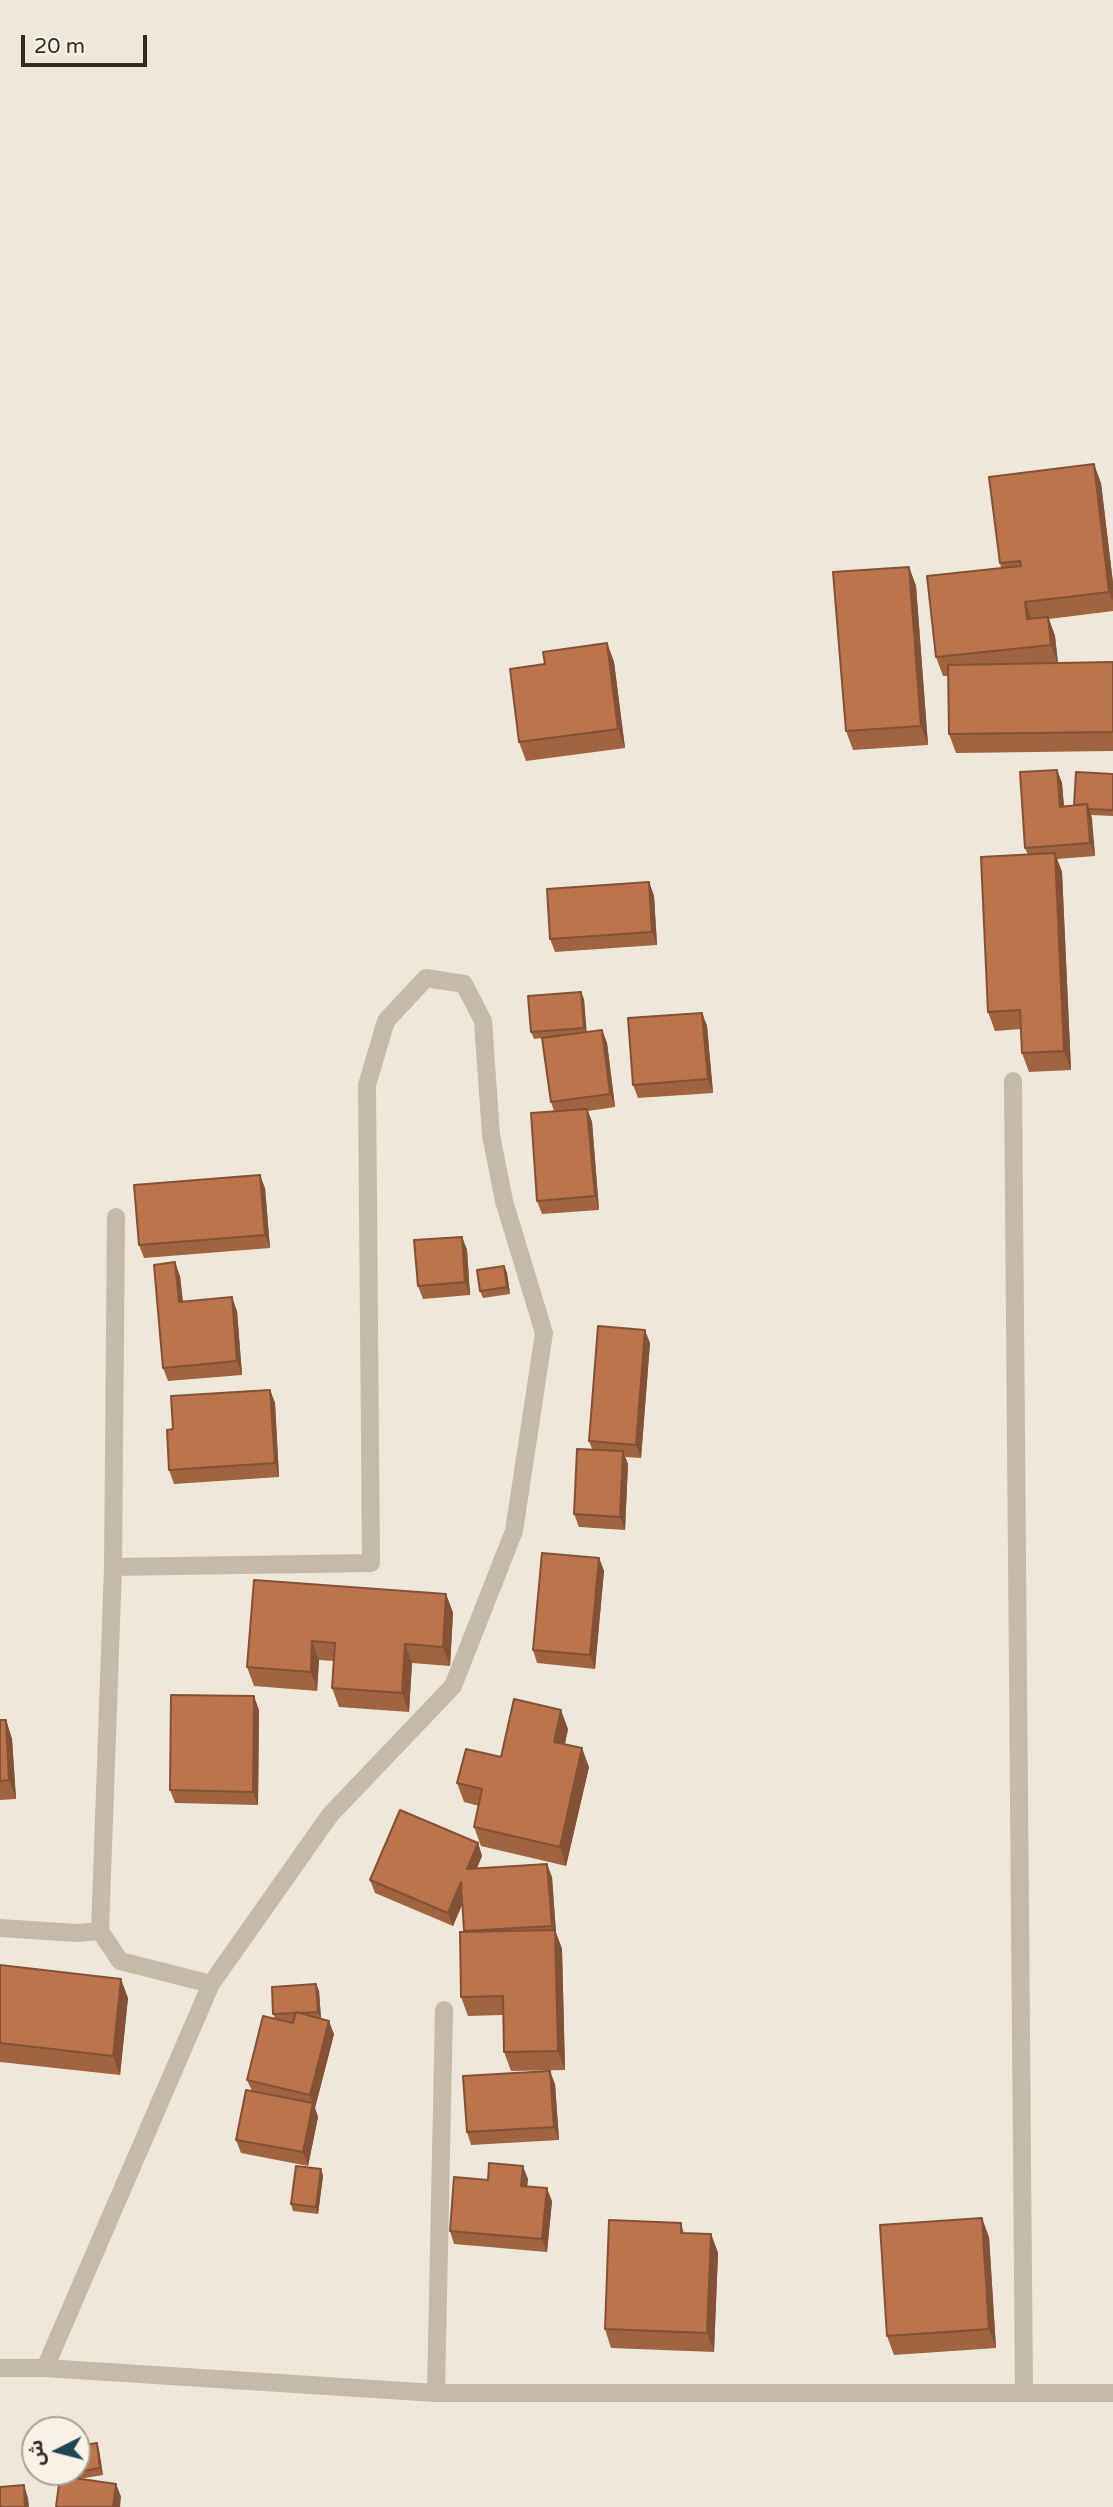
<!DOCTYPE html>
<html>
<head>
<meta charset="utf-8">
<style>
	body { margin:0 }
	#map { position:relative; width:1113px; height:2507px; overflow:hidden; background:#efe7da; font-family:"Varela Round","Noto Sans Arabic",sans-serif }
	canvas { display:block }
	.north { position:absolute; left:21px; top:2416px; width:70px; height:70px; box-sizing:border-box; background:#f7f1e6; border:2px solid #a9a29a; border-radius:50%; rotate:264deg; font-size:19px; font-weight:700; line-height:28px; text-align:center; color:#332c27 }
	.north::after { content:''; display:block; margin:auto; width:24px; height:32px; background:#204750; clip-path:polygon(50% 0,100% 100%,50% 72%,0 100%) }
	.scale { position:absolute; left:21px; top:35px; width:126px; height:32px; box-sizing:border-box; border:4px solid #332c27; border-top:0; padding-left:9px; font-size:21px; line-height:24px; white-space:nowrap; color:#332c27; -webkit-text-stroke:5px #f7f1e6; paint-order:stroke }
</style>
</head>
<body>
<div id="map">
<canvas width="1113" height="2507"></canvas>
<div class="north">ش</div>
<div class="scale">20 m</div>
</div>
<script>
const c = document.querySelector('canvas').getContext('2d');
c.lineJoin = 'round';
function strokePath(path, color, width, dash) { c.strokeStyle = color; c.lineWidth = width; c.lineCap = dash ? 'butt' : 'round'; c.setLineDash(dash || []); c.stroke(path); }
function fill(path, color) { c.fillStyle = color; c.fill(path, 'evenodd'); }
strokePath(new Path2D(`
	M1013 1081 1024 2392
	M0 1928 77 1933 100 1931 113 1567 116 1217
	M100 1931 120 1961 211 1984
	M0 2368H45L436 2393H1113
	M45 2368 211 1984 330 1815 453 1686 514 1531 544 1333 504 1201 491 1135 483 1021 464 984 426 978 386 1021 367 1085 371 1563 113 1567
	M436 2393 444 2010`), '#c5b9a7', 18);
fill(new Path2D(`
	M1101 483 1113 583V611L1049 619 1055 636 1058 663 1113 662V751L956 753 949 734V676H943L936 657 1001 568 1000 563Z
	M909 567 916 586 928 745 853 750 846 731Z
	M607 643 614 662 625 748 526 761 519 742 545 664Z
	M1057 770 1062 783 1064 806 1074 805 1113 774V816L1091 815 1095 856 1057 859 1062 872 1071 1070 1029 1072 1022 1053 1021 1029 995 1031 988 1012 1028 855 1025 848Z
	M649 882 654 896 657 945 555 952 550 939Z
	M584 999 586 1032 602 1030 607 1043 615 1107 588 1111 592 1122 599 1210 542 1214 537 1201 554 1111 551 1102 542 1038 534 1039 531 1032Z
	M702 1013 707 1026 713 1093 638 1098 633 1085Z
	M265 1188 270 1248 144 1258 139 1245Z
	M462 1237 467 1250 470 1295 423 1299 418 1286Z
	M504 1266 507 1273 510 1294 483 1298 480 1291Z
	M180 1276 183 1301 237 1311 242 1375 168 1381 163 1368Z
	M650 1343 641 1458 625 1457 628 1464 625 1530 579 1527 574 1514 592 1449 589 1441Z
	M270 1390 275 1403 279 1477 174 1484 169 1470 173 1429Z
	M599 1558 604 1571 595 1669 537 1663 533 1650Z
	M254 1580 446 1594 453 1613 450 1666 412 1663 409 1712 339 1707 332 1688 334 1661 319 1660 317 1691 254 1686 247 1667Z
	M259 1710 258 1805 175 1803 170 1790Z
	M0 1720H6L12 1739 16 1799 0 1800Z
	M568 1729 565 1744 589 1767 566 1866 481 1846 474 1827 479 1806 464 1802 457 1783 501 1757Z
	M478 1843 482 1856 477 1868 552 1877 556 1933 562 1949 565 2070 511 2071 504 2052 503 2015 468 2016 461 1997 464 1932 462 1904 453 1926 375 1893 370 1880Z
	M0 1965 128 1998 120 2075 0 2062Z
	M319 1991 321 2018 334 2034 315 2108 318 2117 308 2166 241 2153 236 2140 252 2091 247 2080 275 2018 273 2014Z
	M555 2084 559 2140 471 2145 467 2132Z
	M321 2169 323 2176 318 2214 293 2211 291 2204Z
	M528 2179 527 2186 552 2201 547 2252 454 2244 450 2231 488 2180Z
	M681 2223 684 2233 711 2234 718 2253 714 2352 611 2348 605 2329Z
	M989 2237 996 2348 894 2355 887 2336Z
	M97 2443 99 2450 103 2475 79 2479 116 2484 121 2497 58 2482 56 2475Z`), '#a16441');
fill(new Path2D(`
	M1094 464 1101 483 1113 583V601L1109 592Z
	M909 567 916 586 928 745 921 726Z
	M1025 602 1032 621 1027 619Z
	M1048 617 1055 636 1058 664 1051 645Z
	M607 643 614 662 625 748 618 729Z
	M1057 770 1062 783 1065 820 1060 807Z
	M1087 804 1092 818 1095 856 1090 843Z
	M1055 853 1062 872 1071 1070 1064 1051Z
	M649 882 654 896 657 945 652 932Z
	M581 992 584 999 587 1035 584 1028Z
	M702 1013 707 1026 713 1093 708 1079Z
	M602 1030 607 1043 615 1107 610 1094Z
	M587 1109 592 1122 599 1210 595 1196Z
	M260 1175 265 1188 270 1248 265 1235Z
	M462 1237 467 1250 470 1295 465 1282Z
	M175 1262 180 1276 184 1315 179 1302Z
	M504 1266 507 1273 510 1294 507 1287Z
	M232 1297 237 1311 242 1375 237 1361Z
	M645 1330 650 1343 641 1458 636 1445Z
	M270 1390 275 1403 279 1477 275 1463Z
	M623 1451 628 1464 625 1530 620 1517Z
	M599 1558 604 1571 595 1669 590 1655Z
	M446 1594 453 1613 450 1666 443 1647Z
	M312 1641 319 1660 317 1691 311 1672Z
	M405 1644 412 1663 409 1712 402 1693Z
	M254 1696 259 1710 258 1805 253 1792Z
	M561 1710 568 1729 561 1761 554 1742Z
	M6 1720 12 1739 16 1799 9 1780Z
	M582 1748 589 1767 566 1866 560 1847Z
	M478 1843 482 1856 471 1882 467 1869Z
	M547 1864 552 1877 556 1933 562 1949 565 2070 558 2051 555 1935 552 1926Z
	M461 1882 466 1896 453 1926 448 1913Z
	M121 1979 128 1998 120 2075 113 2056Z
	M316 1984 319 1991 321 2019 318 2012Z
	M329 2021 334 2034 315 2108 318 2117 308 2166 303 2152 313 2103 310 2095Z
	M550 2071 555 2084 559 2140 554 2127Z
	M523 2166 528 2179 526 2199 521 2186Z
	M321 2169 323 2176 318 2214 316 2207Z
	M547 2188 552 2201 547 2252 542 2239Z
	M982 2218 989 2237 996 2348 989 2329Z
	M711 2234 718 2253 714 2352 707 2333Z
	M97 2443 99 2450 103 2475 100 2468Z
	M116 2484 121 2497 120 2507H113Z
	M24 2485 28 2498 29 2507H25Z`), '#835135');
const building = new Path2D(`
	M1094 464 1109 592 1025 602 1027 619 1048 617 1051 645 936 657 927 576 1021 566 1020 561 1000 563 989 477Z
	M909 567 921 726 846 731 833 572Z
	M607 643 618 729 519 742 510 669 545 664 543 652Z
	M1113 662V732L949 734 948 665Z
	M1057 770 1060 807 1087 804 1090 843 1025 848 1020 772Z
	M1076 772 1113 774V810L1088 809 1087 804 1074 805Z
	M1055 853 1064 1051 1022 1053 1020 1010 988 1012 981 857Z
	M649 882 652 932 550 939 547 889Z
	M581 992 584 1028 531 1032 528 996Z
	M702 1013 708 1079 633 1085 628 1018Z
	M602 1030 610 1094 551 1102 542 1038Z
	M587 1109 595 1196 537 1201 531 1113Z
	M260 1175 265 1235 139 1245 134 1185Z
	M462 1237 465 1282 418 1286 414 1240Z
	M175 1262 179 1302 232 1297 237 1361 163 1368 154 1265Z
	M504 1266 507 1287 480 1291 477 1270Z
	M598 1326 645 1330 636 1445 589 1441Z
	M270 1390 275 1463 169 1470 167 1430 173 1429 171 1396Z
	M577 1449 623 1451 620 1517 574 1514Z
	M542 1553 599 1558 590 1655 533 1650Z
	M254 1580 446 1594 443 1647 405 1644 402 1693 332 1688 335 1643 312 1641 311 1672 247 1667Z
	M171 1695 254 1696 253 1792 170 1790Z
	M514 1699 561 1710 554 1742 582 1748 560 1847 474 1827 482 1789 457 1783 466 1749 501 1757Z
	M0 1720H6L9 1780 0 1781Z
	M400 1810 478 1843 467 1869 547 1864 552 1926 464 1931 461 1882 448 1913 370 1880Z
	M555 1930 558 2051 504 2052 503 1996 461 1997 460 1932Z
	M0 1965 121 1979 113 2056 0 2043Z
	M316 1984 318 2012 300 2013 296 2012V2013L273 2014 272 1987Z
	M296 2012 329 2021 310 2095 247 2080 263 2016 293 2023Z
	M550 2071 554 2127 467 2132 463 2076Z
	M246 2090 313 2103 303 2152 236 2140Z
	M489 2163 523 2166 521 2186 547 2188 542 2239 450 2231 454 2177 488 2180Z
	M296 2166 321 2169 316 2207 291 2204Z
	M982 2218 989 2329 887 2336 880 2225Z
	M609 2220 681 2223V2233L711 2234 707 2333 605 2329Z
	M97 2443 100 2468 77 2472V2446Z
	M55 2472H75L56 2475Z
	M60 2476 116 2484 113 2507H56Z
	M24 2485 25 2507H0V2487Z`);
fill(building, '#bb744c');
strokePath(building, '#835135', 2);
</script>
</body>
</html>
